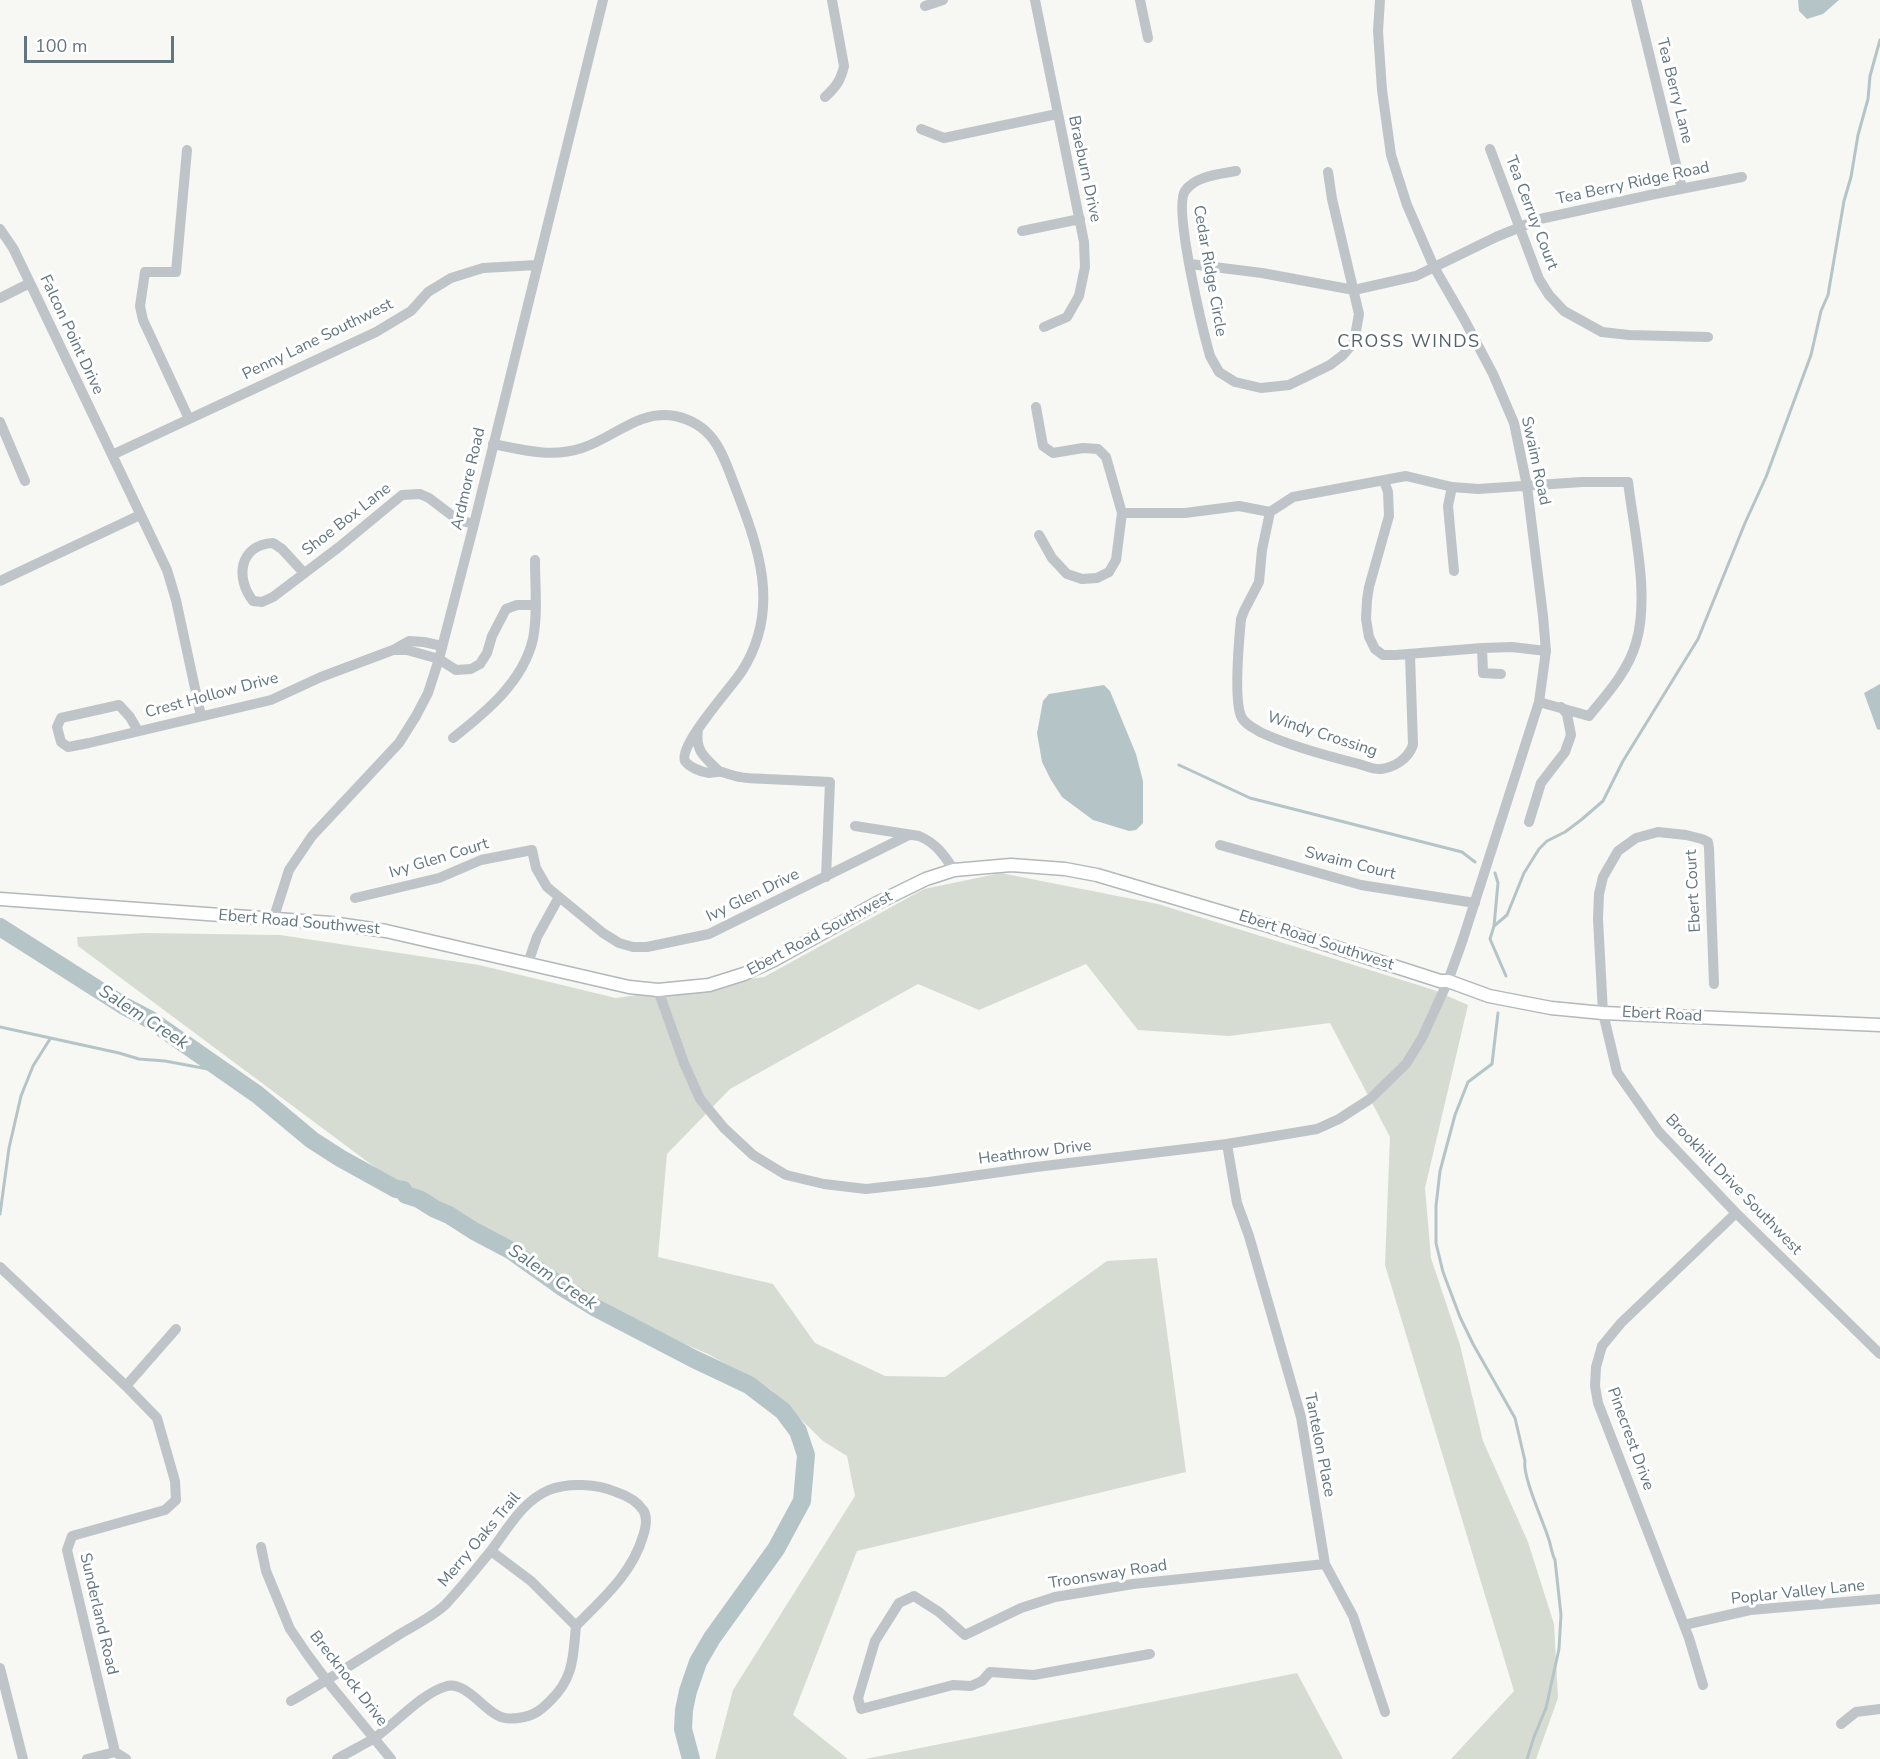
<!DOCTYPE html>
<html>
<head>
<meta charset="utf-8">
<style>
	body { margin:0 }
	#map { position:relative; width:1880px; height:1759px; overflow:hidden; background:#f7f7f4; font-family:"Nunito Sans",sans-serif }
	canvas { display:block }
	.scale { position:absolute; left:24px; top:36px; width:150px; height:27px; box-sizing:border-box; border:3px solid #62767f; border-top:0; padding-left:8px; font-size:18px; line-height:21px; white-space:nowrap; color:#62767f; -webkit-text-stroke:4px #fff; paint-order:stroke }
</style>
</head>
<body>
<div id="map">
<canvas width="1880" height="1759"></canvas>
<div class="scale">100 m</div>
</div>
<script>
const c = document.querySelector('canvas').getContext('2d');
c.lineJoin = 'round';
function fill(path, color) { c.fillStyle = color; c.fill(path, 'evenodd'); }
function strokePath(path, color, width, dash) { c.strokeStyle = color; c.lineWidth = width; c.lineCap = dash ? 'butt' : 'round'; c.setLineDash(dash || []); c.stroke(path); }
function drawText(font, color, halo, rows, align = 'center') {
  c.font = font + ' "Nunito Sans",sans-serif'; c.lineWidth = 6; c.setLineDash([]); c.textBaseline = 'middle'; c.strokeStyle = halo; c.fillStyle = color; for (const [text, x, y, turn = 0] of rows) {
    c.save(); c.translate(x, y); c.rotate((+turn || 0) * Math.PI / 180); c.textAlign = isNaN(turn) ? turn : align; if (halo) c.strokeText(text, 0, 0); c.fillText(text, 0, 0); c.restore();
  }
}
fill(new Path2D(`
	M1001 873 1158 904 1434 990 1468 1005 1425 1188 1431 1258 1460 1345 1483 1441 1528 1542 1554 1624 1558 1698 1536 1759H1451L1514 1691 1385 1265 1390 1137 1330 1023 1229 1036 1138 1030 1086 964 979 1010 918 984 730 1089 667 1154 658 1257 773 1284 815 1343 885 1376 945 1377 1107 1261 1157 1258 1186 1472 857 1551 793 1715 848 1759H715L733 1690 855 1496 847 1456 823 1441 770 1389 708 1354 652 1330 384 1174 78 946 77 937 145 933 280 935 479 965 616 998 764 977 924 889Z
	M1297 1673 1343 1759H865Z`), '#d7dcd3');
fill(new Path2D(`
	M1798 0H1839L1823 14 1807 19 1799 11Z
	M1880 684V730L1877 729 1864 693Z
	M1104 685 1110 691 1136 754 1143 781V823L1136 830 1129 831 1093 820 1062 797 1051 780 1042 762 1037 733 1043 701 1049 694Z`), '#b5c5c7');
strokePath(new Path2D(`
	M1179 765 1250 798 1462 852 1475 862
	M1495 873 1498 883 1494 926 1490 939 1506 976
	M1494 926 1507 915 1524 873 1539 849 1547 841 1565 832 1581 820 1603 801 1623 761 1698 639 1745 523 1766 477 1811 355 1821 311 1828 295 1844 201 1851 177 1858 135 1868 99 1870 76 1880 40
	M1498 1013 1492 1064 1468 1082 1455 1115 1440 1171 1436 1206V1243L1443 1272 1460 1317 1473 1344 1515 1418 1525 1461C1522 1475 1543 1521 1548 1537 1551 1544 1551 1552 1555 1560L1561 1615 1559 1649 1546 1708 1534 1737 1527 1759
	M0 1027 119 1053 139 1059 165 1061 224 1072
	M0 1214 9 1148 21 1096 33 1066 50 1039`), '#b5c5c7', 3);
strokePath(new Path2D(`
	M0 927 124 1006 149 1019 258 1095 312 1140 340 1158 396 1189 403 1190 406 1195 419 1199 435 1209 449 1215 474 1231 510 1250 562 1287 596 1308 694 1359 749 1385 783 1411 798 1431 806 1455 802 1501 776 1549 712 1638 698 1662 688 1691 684 1710 683 1729 691 1759`), '#b5c5c7', 18);
const major = new Path2D(`
	M0 899 331 923 386 931 629 987 658 990 709 985 744 974 774 960 877 903 926 879 954 870 1011 865 1065 869 1097 875 1269 926 1440 981H1448L1489 996 1551 1008 1603 1013 1880 1025`);
strokePath(major, '#b2b8bb', 15);
strokePath(new Path2D(`
	M1035 0 1084 242 1085 267 1079 296 1067 317 1044 327
	M1140 0 1148 38
	M1636 0 1682 189
	M925 6 943 0
	M825 97C836 87 841 80 844 66L832 0
	M921 129 944 138 1057 114
	M1490 149 1539 279 1549 295 1564 311 1602 332 1629 335 1708 337
	M187 150 176 272H145L140 306 143 320 189 419
	M1236 171C1220 174 1195 176 1185 191 1173 208 1203 331 1210 356L1219 372 1235 382 1261 388 1289 385 1330 365 1343 355 1354 342 1359 314 1332 199 1328 172
	M0 229 13 248 30 283 167 570 176 600 201 716
	M1022 231 1080 219
	M1190 264 1262 273 1354 290 1416 276 1496 237 1540 219 1655 194 1742 177
	M0 298 30 283
	M1036 407 1043 446 1053 453 1083 448 1098 449 1106 457 1122 513 1116 560 1109 572 1097 578 1082 579 1067 574 1052 558 1039 535
	M0 422 25 481
	M493 444C523 450 552 458 582 448 614 438 639 409 675 416 713 424 722 452 734 484 758 546 782 608 742 671 732 687 678 745 685 761 689 767 701 772 709 773 713 773 717 771 722 772 728 774 734 776 740 777 748 779 758 778 767 779 788 780 809 781 830 782L826 877
	M112 455 376 332 411 311 428 292 451 278 483 268 537 265
	M1384 481 1388 492 1389 516 1369 587 1367 600 1366 619 1369 637 1375 649 1383 655H1396L1482 648 1512 647 1546 651
	M1452 487 1448 506 1454 571
	M1122 513H1185L1239 506 1270 512
	M304 573 282 549 273 543C239 545 235 578 253 601L262 602 273 597 339 547 402 495 420 494 429 498 458 520 474 524
	M0 581 140 515
	M1482 648 1483 673 1501 674
	M394 650H407L439 659 456 670 471 669 480 664 487 653 492 636 506 609 517 605H535
	M1410 655 1413 745C1408 759 1395 767 1381 769 1374 770 1366 766 1359 764 1327 756 1293 747 1262 733 1255 729 1244 724 1241 716 1234 699 1239 640 1241 619L1244 611 1259 582 1262 550 1270 512 1293 497 1406 476 1452 487 1478 489 1582 482H1628C1634 531 1650 596 1636 643 1628 671 1607 694 1589 716L1539 702
	M698 729C695 751 704 757 719 771
	M138 731 130 717 119 705 61 718 57 727 61 742 68 747 89 743 271 700 321 677 393 650 409 641 424 642 442 646
	M453 738C486 712 523 682 533 639 538 614 535 586 535 560
	M1529 822 1541 783 1565 752 1571 735 1567 714 1561 707
	M855 826 919 836C936 843 944 855 954 870
	M1220 845 1361 885 1475 903
	M355 898 439 878 481 860 532 850 536 868 547 887 603 933 619 943 633 947H647L709 934 909 835
	M273 920 289 870 312 836 399 743 416 716 428 693 439 659 474 524 603 0
	M528 963 537 937 559 897
	M1714 984 1709 848 1708 842 1702 839 1686 835 1658 832 1636 838 1618 851 1603 877 1599 894 1598 919 1603 1013 1617 1072 1659 1132 1736 1213 1880 1354
	M658 990 684 1063 700 1099 724 1128 753 1155 786 1175 824 1184 866 1189 929 1182 1036 1167 1227 1144 1317 1129 1339 1119 1370 1099 1406 1064 1422 1038 1448 981 1462 942 1539 702 1546 651 1543 616 1527 486 1514 423 1493 374 1464 319 1434 267 1407 205 1391 155 1382 90 1378 31 1380 0
	M1227 1144 1237 1203 1249 1236 1301 1417 1325 1564 1353 1616 1385 1712
	M0 1267 126 1386 157 1418 175 1481 176 1500 165 1510 72 1536 67 1550 115 1752
	M126 1386 176 1329
	M261 1547 266 1571 290 1629 307 1654 327 1681 391 1759
	M1684 1625 1750 1610 1880 1599
	M1150 1654 1034 1675 990 1672 982 1681 971 1686 953 1685 861 1709 858 1698 875 1641 899 1603 914 1596 939 1612 965 1635 1021 1608 1055 1597 1133 1584 1325 1564
	M0 1668 23 1759
	M1703 1685 1689 1638 1598 1403 1595 1386 1596 1367 1602 1346 1621 1323 1736 1213
	M291 1701C328 1680 364 1657 400 1634 415 1625 434 1616 446 1604 461 1588 476 1569 490 1552 508 1529 521 1502 549 1490 568 1482 598 1484 616 1492 625 1495 637 1501 643 1510 648 1517 646 1527 643 1536 632 1574 602 1599 576 1626
	M1841 1724 1856 1712 1880 1709
	M87 1759 115 1752 126 1759
	M337 1759C349 1752 361 1746 373 1739 394 1725 423 1692 447 1686 465 1682 483 1708 497 1715 505 1720 515 1719 524 1717 535 1715 542 1709 550 1701 574 1678 573 1657 576 1626L531 1581 491 1551`), '#bec4c7', 10);
strokePath(major, '#fff', 12);
drawText('16px', '#62767f', '#fff', [
	["Tea Berry Lane",1674,91,76],
	["Braeburn Drive",1084,169,78],
	["Tea Berry Ridge Road",1633,184,-12],
	["Tea Cerruy Court",1531,213,69],
	["Cedar Ridge Circle",1209,271,80],
	["Falcon Point Drive",71,335,65],
	["Penny Lane Southwest",318,340,-26],
	["Swaim Road",1535,461,78],
	["Ardmore Road",469,479,-77],
	["Shoe Box Lane",347,520,-38],
	["Crest Hollow Drive",212,696,-15],
	["Windy Crossing",1322,735,18],
	["Ivy Glen Court",439,859,-17],
	["Swaim Court",1350,864,14],
	["Ebert Court",1694,891,-93],
	["Ivy Glen Drive",753,896,-26],
	["Ebert Road Southwest",299,923,5],
	["Ebert Road Southwest",820,934,-28],
	["Ebert Road Southwest",1316,941,18],
	["Ebert Road",1662,1015,3],
	["Heathrow Drive",1035,1153,-7],
	["Brookhill Drive Southwest",1733,1185,46],
	["Pinecrest Drive",1630,1439,70],
	["Tantelon Place",1319,1445,79],
	["Merry Oaks Trail",480,1540,-50],
	["Troonsway Road",1108,1575,-9],
	["Poplar Valley Lane",1798,1593,-6],
	["Sunderland Road",98,1614,77],
	["Brecknock Drive",348,1679,52]
]);
c.letterSpacing = '1.5px';
drawText('18px', '#54636a', '#fff', [
	["CROSS WINDS",1409,343]
]);
c.letterSpacing = '0px';
drawText('italic 18px', '#5c767b', '#fff', [
	["Salem Creek",143,1018,33],
	["Salem Creek",552,1278,34]
]);
</script>
</body>
</html>
